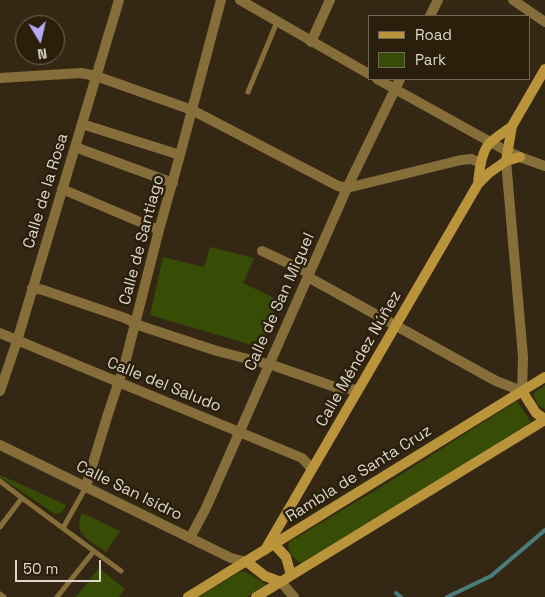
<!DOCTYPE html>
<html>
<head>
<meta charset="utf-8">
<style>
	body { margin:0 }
	#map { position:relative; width:545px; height:597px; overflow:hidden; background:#342815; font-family:"Space Grotesk",sans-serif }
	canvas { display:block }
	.legend { position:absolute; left:368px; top:15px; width:162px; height:65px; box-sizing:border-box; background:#2a1f0b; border:1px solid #726857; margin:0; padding:6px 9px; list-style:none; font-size:15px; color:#ddd6ca }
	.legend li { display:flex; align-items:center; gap:10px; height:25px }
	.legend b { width:25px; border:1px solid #726857 }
	.north { position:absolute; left:15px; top:15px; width:50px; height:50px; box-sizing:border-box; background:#2a1f0b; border:1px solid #726857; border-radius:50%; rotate:171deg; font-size:14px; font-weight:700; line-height:20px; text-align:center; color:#ddd6ca }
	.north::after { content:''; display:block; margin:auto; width:18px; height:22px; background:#b6abf8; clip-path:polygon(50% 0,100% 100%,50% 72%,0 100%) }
	.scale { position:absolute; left:15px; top:560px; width:86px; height:22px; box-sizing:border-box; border:2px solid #ddd6ca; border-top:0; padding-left:6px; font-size:15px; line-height:18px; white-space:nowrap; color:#ddd6ca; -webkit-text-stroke:4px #2a1f0b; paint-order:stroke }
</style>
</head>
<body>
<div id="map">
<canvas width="545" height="597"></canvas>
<ul class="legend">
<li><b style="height:6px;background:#ba943a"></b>Road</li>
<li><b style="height:14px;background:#374d06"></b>Park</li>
</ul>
<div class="north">N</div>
<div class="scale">50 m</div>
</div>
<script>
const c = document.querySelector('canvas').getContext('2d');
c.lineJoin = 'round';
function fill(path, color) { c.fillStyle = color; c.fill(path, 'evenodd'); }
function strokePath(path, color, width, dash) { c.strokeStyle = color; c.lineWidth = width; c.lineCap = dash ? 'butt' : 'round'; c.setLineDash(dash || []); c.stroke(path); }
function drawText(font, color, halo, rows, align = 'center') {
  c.font = font + ' "Space Grotesk",sans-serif'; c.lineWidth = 5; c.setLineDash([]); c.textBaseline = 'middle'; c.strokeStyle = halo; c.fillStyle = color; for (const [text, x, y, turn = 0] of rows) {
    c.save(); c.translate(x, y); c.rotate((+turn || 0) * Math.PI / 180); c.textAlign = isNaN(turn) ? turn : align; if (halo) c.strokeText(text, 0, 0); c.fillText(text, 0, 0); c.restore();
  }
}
fill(new Path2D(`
	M210 247 254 258 243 283 278 300 262 348 150 315 163 257 204 267Z
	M545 385V409L538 405 533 394Z
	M517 401 531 422 304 564C295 561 286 552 289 542L389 482Z
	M0 475 66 505C64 511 61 513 55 514L0 477Z
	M82 513 120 531 106 552C90 540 72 535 82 513Z
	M99 568 125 589 119 597H76Z
	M244 571 266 584 247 597H198L240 572Z`), '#374d06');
strokePath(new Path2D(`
	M396 593 401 597
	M447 597 491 576 545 530`), '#497c7a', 4);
strokePath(new Path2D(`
	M248 92 277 22
	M0 481 22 498
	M0 527 22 498 121 571
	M63 528 86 487
	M0 594 4 597
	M57 597 94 551`), '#866e3a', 5);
strokePath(new Path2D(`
	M240 0 369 74
	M513 0 545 22
	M430 16 438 0
	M311 42 330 0
	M0 78 81 73 96 76 192 110 338 186 347 188 461 160 472 159 481 164
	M377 79 503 149 520 157 545 166
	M82 124 180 155
	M75 147 173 183
	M62 189 159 230
	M262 251 309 273
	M308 277 496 381 522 391 523 357 506 161
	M32 288 43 290 125 318 141 326 217 351 275 366 335 387 358 390
	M0 333 302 458 312 469
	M0 391 17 341 119 0
	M0 445 231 558 247 562
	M86 486 108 414 125 363 159 230 180 155 221 0
	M190 538 206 508 347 188 400 79
	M281 582 294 597`), '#866e3a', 10);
strokePath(new Path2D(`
	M506 161 520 157
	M478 184C479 171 481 153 489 144 495 137 505 132 512 126
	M522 391 536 413 545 419
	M274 544 286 557 291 575
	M265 550 478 184 489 173 506 161 512 126 545 69
	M247 562 265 576 281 582
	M188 597 545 377
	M256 597 545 420`), '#ba943a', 10);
drawText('16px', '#ddd6ca', '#2a1f0b', [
	["Calle de la Rosa",46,191,-73],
	["Calle de Santiago",142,240,-75],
	["Calle de San Miguel",280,302,-66],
	["Calle Méndez Núñez",359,359,-60],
	["Calle del Saludo",164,385,22],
	["Rambla de Santa Cruz",359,474,-32],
	["Calle San Isidro",129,491,26]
]);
</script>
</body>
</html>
